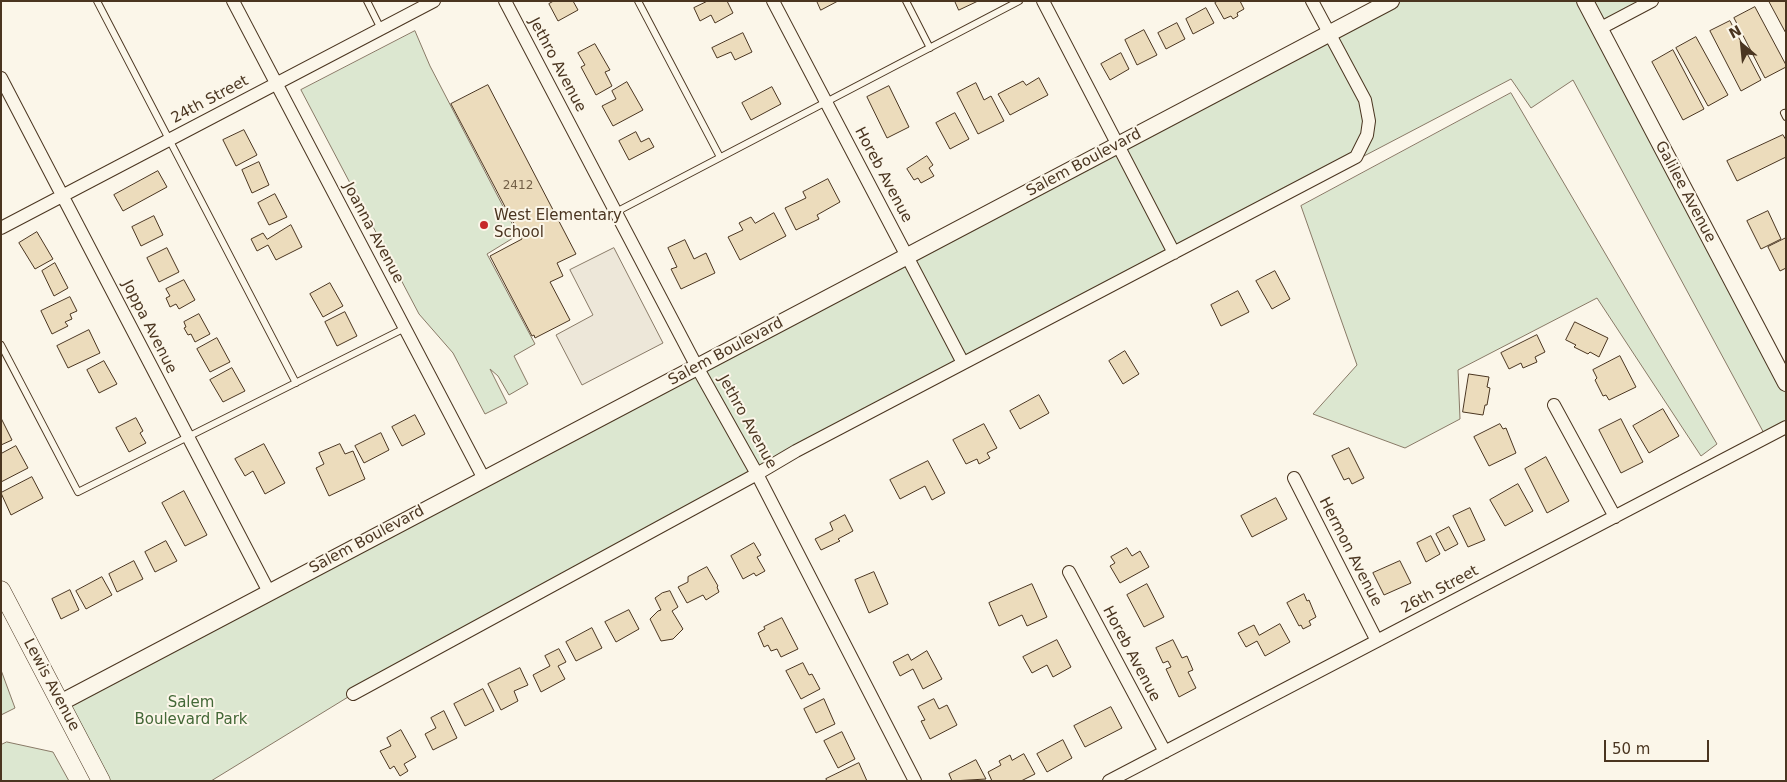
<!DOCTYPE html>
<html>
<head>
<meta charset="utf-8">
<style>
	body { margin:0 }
	#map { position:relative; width:1787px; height:782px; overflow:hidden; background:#fbf6e9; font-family:"DejaVu Sans",sans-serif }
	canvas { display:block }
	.frame { position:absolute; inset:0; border:2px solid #4a3520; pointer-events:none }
	.north { position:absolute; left:1717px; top:20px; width:50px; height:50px; -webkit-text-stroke:4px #fbf6e9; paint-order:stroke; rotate:332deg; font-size:14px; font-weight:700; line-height:20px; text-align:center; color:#4a3520 }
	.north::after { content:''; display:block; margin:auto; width:18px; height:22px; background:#4a3520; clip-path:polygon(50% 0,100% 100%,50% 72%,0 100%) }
	.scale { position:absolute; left:1604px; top:740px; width:105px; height:22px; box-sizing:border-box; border:2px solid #4a3520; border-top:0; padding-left:6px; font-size:15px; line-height:18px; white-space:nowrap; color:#4a3520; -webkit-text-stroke:4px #fbf6e9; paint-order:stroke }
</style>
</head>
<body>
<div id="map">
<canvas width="1787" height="782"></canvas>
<div class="frame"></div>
<div class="north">N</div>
<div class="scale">50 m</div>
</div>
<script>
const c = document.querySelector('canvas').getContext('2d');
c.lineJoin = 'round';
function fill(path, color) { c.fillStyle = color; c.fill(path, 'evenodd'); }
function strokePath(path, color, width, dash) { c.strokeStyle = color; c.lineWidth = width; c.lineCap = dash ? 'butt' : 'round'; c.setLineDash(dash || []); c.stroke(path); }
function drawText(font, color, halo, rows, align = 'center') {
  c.font = font + ' "DejaVu Sans",sans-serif'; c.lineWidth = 4; c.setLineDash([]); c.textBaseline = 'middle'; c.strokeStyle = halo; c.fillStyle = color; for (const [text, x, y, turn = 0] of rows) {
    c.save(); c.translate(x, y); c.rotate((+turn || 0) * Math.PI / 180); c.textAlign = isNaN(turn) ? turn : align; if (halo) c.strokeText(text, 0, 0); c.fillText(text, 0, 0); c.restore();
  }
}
const green = new Path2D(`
	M1392 1H1652L1600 29 1786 383V427L1766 437 1573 80 1531 108 1511 79 757 474 353 694 211 781H101L60 703Z
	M415 31 430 66 518 235 487 254 535 344 514 356 528 384 509 395 498 376 490 369 507 403 485 414 453 353 419 314 301 90Z
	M1511 93 1717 444 1701 456 1597 298 1458 370 1460 419 1405 448 1313 414 1357 365 1301 206Z
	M1 670 15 708 1 715Z
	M7 742 53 752 69 781H1V745Z`);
fill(green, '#dce7d0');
strokePath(green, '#887966', 1);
const parking = new Path2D(`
	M614 248 663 343 582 385 556 335 593 315 570 270Z`);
fill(parking, '#ede7d9');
strokePath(parking, '#887966', 1);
const building = new Path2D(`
	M554 1H573L578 10 558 21 549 4Z
	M708 1H727L733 13 715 23 711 15 700 21 694 8Z
	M817 1H838L821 10Z
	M955 1H978L959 10Z
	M1218 1H1240L1244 9 1237 13 1238 16 1233 19 1231 16 1224 19 1215 3Z
	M1769 1H1786V33Z
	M1755 7 1786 65V67L1765 78 1734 18Z
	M1206 8 1214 23 1193 34 1186 19Z
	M1730 21 1761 80 1741 91 1710 31Z
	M1177 23 1185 39 1166 49 1158 33Z
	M1144 30 1157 55 1137 65 1125 40Z
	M743 33 752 52 735 60 731 52 717 58 712 48Z
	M1696 37 1728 95 1708 106 1676 48Z
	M595 44 610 70 605 72 612 86 596 95 581 67 585 65 578 53Z
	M1673 50 1704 109 1683 120 1652 62Z
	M1121 53 1129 69 1110 80 1101 64Z
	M1039 78 1048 95 1010 115 998 94 1023 81 1026 85Z
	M627 82 643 110 613 126 602 106 616 99 612 91Z
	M976 83 984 100 991 96 1004 121 978 134 957 93Z
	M488 85 576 254 557 263 563 276 550 282 570 320 535 338 534 335 532 336 490 256 522 239 451 104Z
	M889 86 909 127 887 138 867 97Z
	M772 87 781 104 751 120 742 103Z
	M955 113 969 139 950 149 936 123Z
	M244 130 257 155 236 166 223 140Z
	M636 132 641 142 649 138 654 147 629 160 619 141Z
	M1783 135 1786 140V157L1737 181 1727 161Z
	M927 156 933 165 929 168 934 176 921 183 918 178 914 180 907 169Z
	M259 162 269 185 252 193 242 170Z
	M158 171 167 187 123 211 114 195Z
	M828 179 840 202 817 215 819 219 796 230 785 208 806 198 803 192Z
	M275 194 287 217 269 225 258 203Z
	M1768 211 1781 239 1761 249 1747 221Z
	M774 213 786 236 740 260 728 237 743 230 739 223 751 217 755 223Z
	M154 216 163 235 141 246 132 227Z
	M291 225 302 247 276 260 268 245 257 251 251 239 263 233 267 239Z
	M37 232 53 259 35 269 19 243Z
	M1786 238V268L1780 271 1768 247Z
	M685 240 694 259 706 253 715 273 681 289 671 269 677 267 668 248Z
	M167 248 179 272 159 282 147 258Z
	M55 263 68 288 54 296 42 271Z
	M1275 271 1290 299 1272 309 1256 281Z
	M184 280 195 300 179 309 176 304 170 307 166 298 170 296 166 289Z
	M330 283 343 306 323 317 310 294Z
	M1238 291 1249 312 1221 326 1211 305Z
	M70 297 77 311 70 314 72 319 65 322 68 326 52 334 41 311Z
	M345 312 357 336 337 346 325 322Z
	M199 314 210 334 195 342 191 334 188 335 184 328 186 327 184 322Z
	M1575 322 1608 338 1599 357 1590 352 1588 354 1574 347 1576 345 1566 340Z
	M89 330 100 353 68 368 57 346Z
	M1537 335 1545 352 1535 357 1537 362 1523 368 1521 363 1509 369 1501 353Z
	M217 338 230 362 210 372 197 349Z
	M1125 351 1139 374 1123 384 1109 361Z
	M1620 356 1636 387 1609 400 1606 395 1603 396 1595 380 1597 378 1593 370Z
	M104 361 117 384 99 393 87 370Z
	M232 368 245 391 223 402 210 380Z
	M1469 374 1489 377 1487 387 1490 388 1487 405H1485L1483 415 1463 412Z
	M1039 395 1049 413 1020 429 1010 411Z
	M1663 409 1679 436 1649 453 1633 426Z
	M415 415 425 434 402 446 392 427Z
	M1 418 12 440 1 445Z
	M136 418 143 431 140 433 146 443 129 452 116 428Z
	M1621 419 1643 462 1621 473 1599 430Z
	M984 424 997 448 987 453 990 458 979 464 977 459 966 464 953 440Z
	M1500 424 1503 429 1506 428 1516 453 1489 466 1474 437Z
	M381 433 389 450 364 463 355 446Z
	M264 444 285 483 265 494 253 471 245 476 235 459Z
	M340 444 345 454 353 451 365 479 329 496 316 468 324 464 319 453Z
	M16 446 28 468 1 482V454Z
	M1349 448 1364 478 1352 484 1349 478 1344 480 1332 456Z
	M1546 457 1569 501 1547 513 1525 469Z
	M928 461 945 493 932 500 925 486 900 499 890 480Z
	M32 477 43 498 11 515 1 493Z
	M1518 484 1533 511 1505 526 1490 500Z
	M184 491 207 535 185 546 162 503Z
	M1276 498 1287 519 1252 537 1241 516Z
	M1470 508 1485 540 1468 547 1453 516Z
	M845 515 853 531 838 539 840 541 821 550 815 539 833 530 830 523Z
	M1449 527 1458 544 1445 551 1436 534Z
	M1431 536 1440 554 1426 562 1417 543Z
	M166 541 177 561 155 572 145 552Z
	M754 543 761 555 757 557 765 571 756 576 754 573 743 579 731 556Z
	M1127 548 1132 556 1140 551 1149 567 1120 583 1110 566 1115 563 1111 557Z
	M134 561 143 579 117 592 109 574Z
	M1400 561 1411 583 1384 595 1373 573Z
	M707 567 718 586 717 587 719 592 706 600 703 595 687 603 678 587 688 582V577Z
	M874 572 888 604 869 613 855 580Z
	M102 577 112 595 86 609 76 591Z
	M1032 584 1047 617 1027 626 1022 615 999 626 989 603Z
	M1147 584 1164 617 1144 627 1127 595Z
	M70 590 79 610 61 619 52 599Z
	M670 591 678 607 672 611 683 629 673 639 661 641 650 619 658 611 661 610 655 598 662 593Z
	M1304 594 1307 601 1309 600 1316 617 1309 621 1311 625 1303 629 1301 625 1299 626 1287 603Z
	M629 610 639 629 616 642 605 622Z
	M782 618 798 649 781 657 777 649 771 651 768 645 764 647 758 633 765 629 764 627Z
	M1280 624 1290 642 1265 656 1257 641 1246 647 1238 633 1254 625 1259 635Z
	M592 628 602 648 576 661 566 642Z
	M1057 640 1071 667 1053 677 1047 665 1032 673 1023 657Z
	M1173 640 1182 658 1187 656 1193 670 1188 672 1196 688 1179 697 1166 669 1171 667 1168 661 1163 663 1156 648Z
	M559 649 566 662 558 666 565 679 541 692 533 675 550 666 545 656Z
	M927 651 942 679 923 689 913 669 900 676 893 662 908 654 911 660Z
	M803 663 809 675 812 674 820 689 801 699 786 671Z
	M520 668 528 685 514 691 518 701 501 710 488 684Z
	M483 689 494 711 465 726 454 704Z
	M824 699 835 724 816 733 804 709Z
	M934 699 939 709 947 705 957 725 930 739 921 721 925 720 918 707Z
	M1111 707 1122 728 1085 747 1074 726Z
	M444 711 457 738 433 750 425 734 436 728 431 718Z
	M401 730 416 757 404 764 408 771 400 776 394 766 390 769 380 751 391 746 387 738Z
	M842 732 855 759 838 768 824 741Z
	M1063 740 1072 758 1047 772 1037 754Z
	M1024 754 1035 774 1021 781H992L988 772 1001 765 999 761 1010 755 1012 760Z
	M976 760 986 779 952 781 949 774Z
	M859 763 867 781H827L826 779Z`);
fill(building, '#ecdcbc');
strokePath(building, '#4a3520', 1);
const service = new Path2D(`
	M97 1 296 383
	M367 1 381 29
	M638 1 720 157
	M906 1 930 48
	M1784 113 1786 117
	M616 212 1019 1
	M1 345 78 492 405 328`);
const minor = new Path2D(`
	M233 1 484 479
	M505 1 697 367 757 474 915 781
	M773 1 963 363
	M1043 1 1174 253
	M1599 29 1652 1
	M1 78 269 592
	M1 228 434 1
	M1554 405 1615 517
	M1294 478 1377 641
	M1069 572 1165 752
	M353 694 757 474 796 451 1356 157 1367 135 1369 121 1365 100 1312 1
	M1109 781 1786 427`);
const tertiary = new Path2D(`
	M1585 1 1786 383
	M60 703 1391 1`);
const secondary = new Path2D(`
	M1 590 101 781`);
strokePath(service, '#4a3520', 8);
strokePath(minor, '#4a3520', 14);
strokePath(tertiary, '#4a3520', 18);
strokePath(secondary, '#4a3520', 19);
strokePath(service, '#fbf6e9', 6);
strokePath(minor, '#fbf6e9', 12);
strokePath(tertiary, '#fbf6e9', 16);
strokePath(secondary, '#fbf6e9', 18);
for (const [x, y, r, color] of [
	[484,225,5,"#c62828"]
]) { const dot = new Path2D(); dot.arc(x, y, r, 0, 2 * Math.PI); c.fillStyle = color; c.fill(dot); strokePath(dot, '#fbf6e9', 2); }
drawText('12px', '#725f47', null, [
	["2412",518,186]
]);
drawText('15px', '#4a3520', '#fbf6e9', [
	["Jethro Avenue",557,65,62],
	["24th Street",210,100,-28],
	["Salem Boulevard",1084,163,-28],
	["Horeb Avenue",883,175,62],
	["Galilee Avenue",1685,192,62],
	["Joanna Avenue",373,233,62],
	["Joppa Avenue",149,327,63],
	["Salem Boulevard",726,352,-28],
	["Jethro Avenue",747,422,61],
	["Salem Boulevard",367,540,-28],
	["Hermon Avenue",1350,552,63],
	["26th Street",1440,590,-28],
	["Horeb Avenue",1131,654,62],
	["Lewis Avenue",51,685,62]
]);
drawText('15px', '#4a3520', '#fbf6e9', [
	["West Elementary",494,216],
	["School",494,233]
], 'left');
drawText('15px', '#436837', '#fbf6e9', [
	["Salem",191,703],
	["Boulevard Park",191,720]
]);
</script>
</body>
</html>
